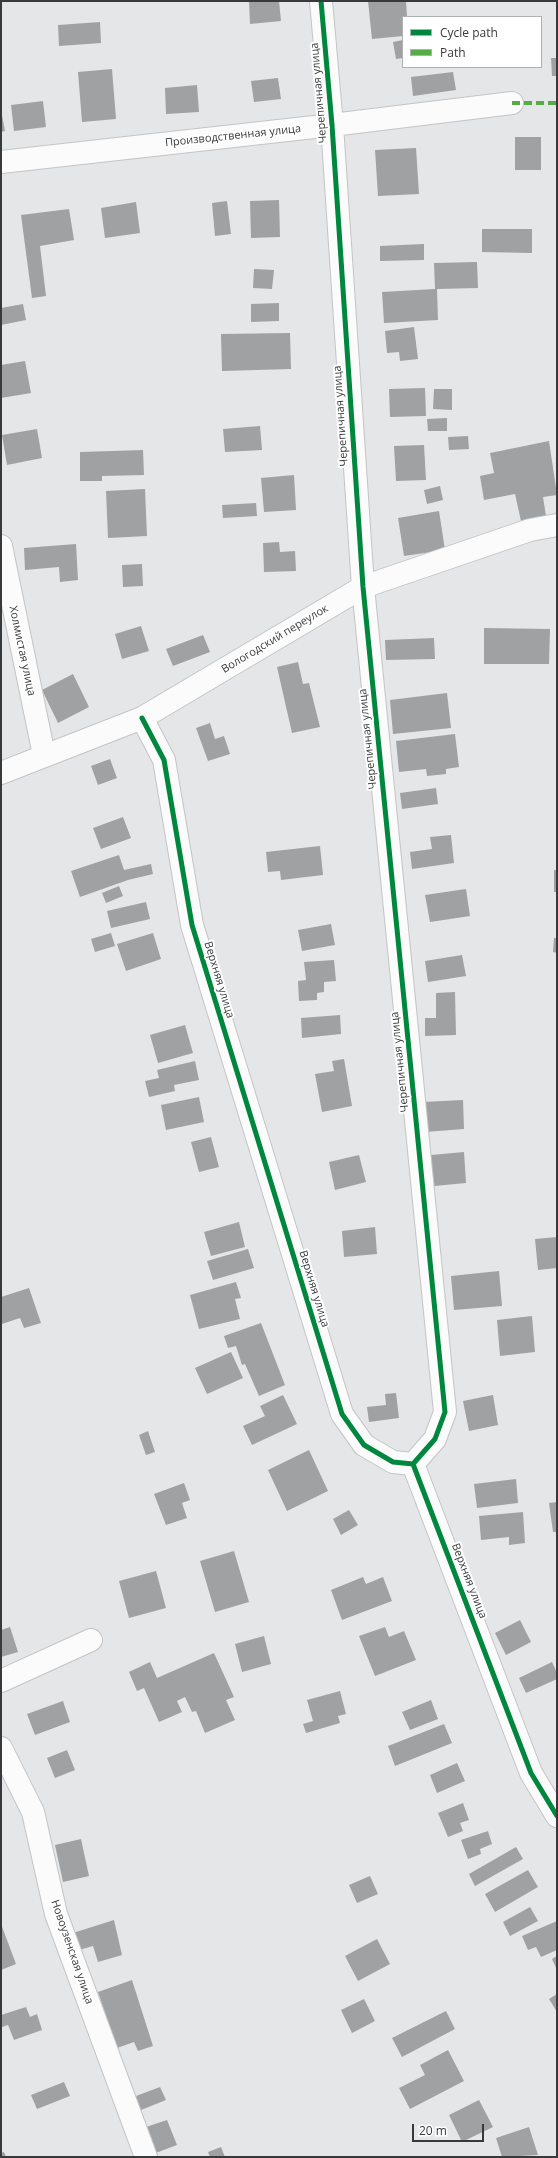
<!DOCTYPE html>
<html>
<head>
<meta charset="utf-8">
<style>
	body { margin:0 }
	#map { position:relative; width:558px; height:2158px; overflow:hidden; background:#e5e6e8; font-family:"Open Sans",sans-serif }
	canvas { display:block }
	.frame { position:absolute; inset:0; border:2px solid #38393a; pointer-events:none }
	.legend { position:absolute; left:402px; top:16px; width:140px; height:52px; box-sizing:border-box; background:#fff; border:1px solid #afb0b0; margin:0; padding:5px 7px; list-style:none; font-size:12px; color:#38393a }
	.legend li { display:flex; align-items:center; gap:8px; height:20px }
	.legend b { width:20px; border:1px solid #afb0b0 }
	.scale { position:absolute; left:412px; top:2124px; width:72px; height:18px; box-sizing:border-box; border:2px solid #38393a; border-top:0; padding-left:5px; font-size:12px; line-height:14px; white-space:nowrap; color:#38393a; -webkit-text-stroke:3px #fff; paint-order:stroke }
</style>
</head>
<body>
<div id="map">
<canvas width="558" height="2158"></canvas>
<div class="frame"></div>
<ul class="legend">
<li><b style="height:5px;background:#00873e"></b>Cycle path</li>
<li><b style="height:5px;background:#55ac46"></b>Path</li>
</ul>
<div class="scale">20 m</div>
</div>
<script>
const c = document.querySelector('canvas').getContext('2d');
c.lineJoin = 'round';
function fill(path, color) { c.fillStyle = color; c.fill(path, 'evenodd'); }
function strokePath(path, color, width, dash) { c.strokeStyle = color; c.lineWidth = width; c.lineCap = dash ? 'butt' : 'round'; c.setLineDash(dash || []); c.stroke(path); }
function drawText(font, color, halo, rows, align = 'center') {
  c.font = font + ' "Open Sans",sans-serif'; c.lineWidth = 4; c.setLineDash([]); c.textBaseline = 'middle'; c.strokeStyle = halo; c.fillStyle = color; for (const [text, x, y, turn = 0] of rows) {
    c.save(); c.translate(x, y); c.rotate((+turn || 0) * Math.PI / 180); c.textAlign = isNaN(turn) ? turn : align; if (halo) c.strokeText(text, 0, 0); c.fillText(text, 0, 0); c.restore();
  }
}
fill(new Path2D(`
	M249 1H279L281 21 250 24Z
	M368 1H406L407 17H403V36L372 39Z
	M100 22 101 43 59 46 58 25Z
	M403 40V58L396 59 393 42Z
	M551 58H557V76H552Z
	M112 69 116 119 82 122 78 72Z
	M453 72 456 90 413 96 411 77Z
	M278 78 281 99 254 102 251 81Z
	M197 85 199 112 166 114 165 88Z
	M43 101 46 127 14 131 11 105Z
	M1 110 5 131 1 132Z
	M515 137H541V170H515Z
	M416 148 419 194 378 196 375 150Z
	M279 200 280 237 251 238 250 201Z
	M227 201 231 234 215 236 212 203Z
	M136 202 140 233 105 238 101 208Z
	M69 209 74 240 40 246 46 296 32 298 21 215Z
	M482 229H532V253L482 252Z
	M424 244V260L380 261V246Z
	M477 262 478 288 437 289 438 320 384 323 382 292 435 289 434 263Z
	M254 269 274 270 272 289 253 288Z
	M279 303V321L251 322V304Z
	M23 304 26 320 1 325V308Z
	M414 327 418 359 400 361 399 352 387 353 385 331Z
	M290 333 291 369 222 371 221 334Z
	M25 361 31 393 1 398V365Z
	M425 388 426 416 390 417 389 389Z
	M434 389H452V410L433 409Z
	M447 418V431H428L427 419Z
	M260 426 262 450 225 452 223 429Z
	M37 429 42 458 7 465 2 435Z
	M468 436 469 449 449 450 448 437Z
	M549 441 557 495 543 497 546 516 521 521 515 494 484 500 480 476 494 473 490 453Z
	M424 445 426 480 396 481 394 446Z
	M143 450 144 475 102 476V481H80V452Z
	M294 475 296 510 264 512 261 478Z
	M440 486 443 500 427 504 424 490Z
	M145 489 147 536 108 538 106 491Z
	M256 503 257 516 223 518 222 505Z
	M439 511 445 550 404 556 398 518Z
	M279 542 280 552 295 551 296 571 264 572 263 543Z
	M76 544 78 580 60 582 59 567 25 570 24 548Z
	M142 564 143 586 123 587 122 565Z
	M141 626 149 651 122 659 115 634Z
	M484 628 550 629 549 664H484Z
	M203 635 210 652 173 666 166 649Z
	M434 638 435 659 386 660 385 640Z
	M298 662 303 684 309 683 320 727 292 733 277 667Z
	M73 674 89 707 58 723 42 690Z
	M447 693 451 728 393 734 390 700Z
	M210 723 215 739 224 736 230 754 208 761 196 728Z
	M455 734 459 767 446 769V774L427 776 426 769 399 772 396 741Z
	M110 759 117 778 98 785 91 766Z
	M436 788 438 804 402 809 400 793Z
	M123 817 131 838 101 849 93 828Z
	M451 835 454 863 412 869 410 852 432 849 430 837Z
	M320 846 323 875 281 880 280 871 268 872 266 852Z
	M119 855 124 870 151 864 153 874 128 880 80 897 71 871Z
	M554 870H557V892H554Z
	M119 886 123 896 106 903 102 893Z
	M466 889 470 916 430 922 425 895Z
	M146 902 150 919 111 928 107 911Z
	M331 924 335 945 302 951 298 930Z
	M111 933 115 946 95 952 91 939Z
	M153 933 161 959 126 971 117 944Z
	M554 938H557V953L553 952Z
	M462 955 466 976 428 982 425 961Z
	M334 960 336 981 324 982V992L317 993V1000L299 1001 298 981 306 980 304 962Z
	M455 992 456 1035 425 1036V1018H436V993Z
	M340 1015 341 1034 302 1038 301 1018Z
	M185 1025 193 1053 158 1063 150 1035Z
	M344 1059 352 1106 322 1112 315 1074 334 1071 332 1061Z
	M195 1061 199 1080 174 1085 175 1091 149 1097 145 1081 159 1078 157 1070Z
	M199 1097 204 1122 166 1130 161 1105Z
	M463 1100 464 1129 425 1132 423 1102Z
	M211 1137 219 1167 199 1172 191 1142Z
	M464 1152 466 1183 434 1186 431 1155Z
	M359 1155 366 1182 335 1190 329 1162Z
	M239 1222 245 1247 211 1256 204 1232Z
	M375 1227 377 1254 344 1257 342 1231Z
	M557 1237V1268L538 1270 535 1239Z
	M248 1249 254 1268 213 1280 207 1261Z
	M499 1271 502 1306 454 1310 451 1276Z
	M236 1282 241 1298 235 1299 240 1319 199 1329 190 1295Z
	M29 1288 41 1323 24 1328 20 1318 2 1324 1 1297Z
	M532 1316 535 1352 500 1356 497 1320Z
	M261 1323 285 1385 259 1396 245 1364 242 1365 236 1346 228 1348 224 1336Z
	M231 1352 243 1378 207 1394 195 1368Z
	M396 1393 399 1418 369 1422 367 1407 386 1405 385 1394Z
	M283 1395 297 1424 252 1445 243 1426 265 1416 260 1406Z
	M493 1395 498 1425 469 1431 463 1401Z
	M148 1431 155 1452 146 1455 139 1435Z
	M309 1450 328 1491 287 1511 268 1470Z
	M516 1479 518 1503 477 1508 474 1484Z
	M184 1483 190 1500 182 1503 187 1518 166 1525 154 1494Z
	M557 1502V1532H553L549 1503Z
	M349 1510 358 1525 341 1535 333 1519Z
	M523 1512 525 1543 509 1545V1537L481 1540 479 1516Z
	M234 1551 249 1602 215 1612 200 1561Z
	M156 1571 166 1608 129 1618 119 1581Z
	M363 1577 366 1584 383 1577 392 1601 342 1620 331 1590Z
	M520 1620 531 1642 506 1655 495 1633Z
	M10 1627 18 1652 1 1657V1630Z
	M385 1627 389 1637 404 1631 416 1660 375 1676 359 1636Z
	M264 1636 271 1664 242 1672 235 1644Z
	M214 1653 234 1697 226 1700 235 1720 205 1733 196 1711 192 1712 185 1697 177 1701 182 1712 159 1722 144 1688 137 1691 129 1672 150 1662 157 1678Z
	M552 1662 557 1673V1679L526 1693 519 1678Z
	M340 1691 346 1714 338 1716 340 1723 306 1733 303 1724 313 1721 307 1700Z
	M431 1700 438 1719 410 1730 402 1712Z
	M63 1701 70 1722 35 1735 27 1714Z
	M444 1724 452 1743 395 1766 388 1746Z
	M67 1750 75 1770 55 1778 47 1758Z
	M457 1763 465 1781 437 1793 430 1775Z
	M463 1803 469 1820 460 1823 463 1831 448 1837 438 1813Z
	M488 1831 492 1844 480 1849 481 1854 468 1859 461 1840Z
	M81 1839 89 1876 63 1882 55 1845Z
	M516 1847 523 1859 475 1886 469 1874Z
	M528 1870 538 1887 495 1912 485 1894Z
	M370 1876 378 1894 357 1903 349 1885Z
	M530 1907 538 1921 510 1936 503 1922Z
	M114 1920 122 1955 98 1962 93 1946 79 1950 73 1933Z
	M557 1921V1950L541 1957 536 1947 528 1950 522 1936Z
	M1 1924 16 1964 1 1970Z
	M377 1939 390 1964 358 1981 345 1956Z
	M557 1956V1970L552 1959Z
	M132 1980 153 2046 138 2051 134 2042 117 2048 98 1992Z
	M557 1994V2012L549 1999Z
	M364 1999 375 2021 352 2033 341 2010Z
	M26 2007 30 2017 37 2014 42 2030 14 2040 8 2025 2 2027 1 2015Z
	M446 2011 455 2029 402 2057 392 2038Z
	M448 2050 464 2081 410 2109 399 2088 425 2075 420 2065Z
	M64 2082 70 2096 37 2109 31 2095Z
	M160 2087 166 2100 141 2110 136 2096Z
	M479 2100 493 2127 462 2142 449 2115Z
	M167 2120 177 2145 153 2154 143 2128Z
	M529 2127 538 2155 502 2157 496 2138Z
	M221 2147 225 2157H210L208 2152Z
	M4 2152 6 2157H1V2153Z`), '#a0a1a3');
const minor = new Path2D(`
	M321 1 332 125 363 587 445 1412 435 1439 413 1464
	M1 162 332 125 512 103
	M1 546 44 755
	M142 718 164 760 192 925 342 1414 364 1445 393 1462 413 1464 531 1773 557 1816
	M1 773 142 718 363 587 530 530 557 525
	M1 1681 91 1640
	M1 1748 33 1812 56 1914 146 2157`);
strokePath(minor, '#c3c4c5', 24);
strokePath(minor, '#fbfbfc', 22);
strokePath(new Path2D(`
	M512 103H557`), '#55ac46', 4, [8, 4]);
strokePath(new Path2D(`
	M321 1 332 125 363 587 445 1412 435 1439 413 1464
	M142 718 164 760 192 925 342 1414 364 1445 393 1462 413 1464 531 1773 557 1816`), '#00873e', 5);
drawText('11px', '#38393a', '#fff', [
	["Черепичная улица",319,93,-95],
	["Производственная улица",233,136,-6],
	["Черепичная улица",341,416,-94],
	["Вологодский переулок",275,639,-31],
	["Холмистая улица",22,651,78],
	["Черепичная улица",368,739,-96],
	["Верхняя улица",219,980,73],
	["Черепичная улица",400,1062,-96],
	["Верхняя улица",314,1289,73],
	["Верхняя улица",469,1581,69],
	["Новоузенская улица",72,1952,71]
]);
</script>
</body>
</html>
